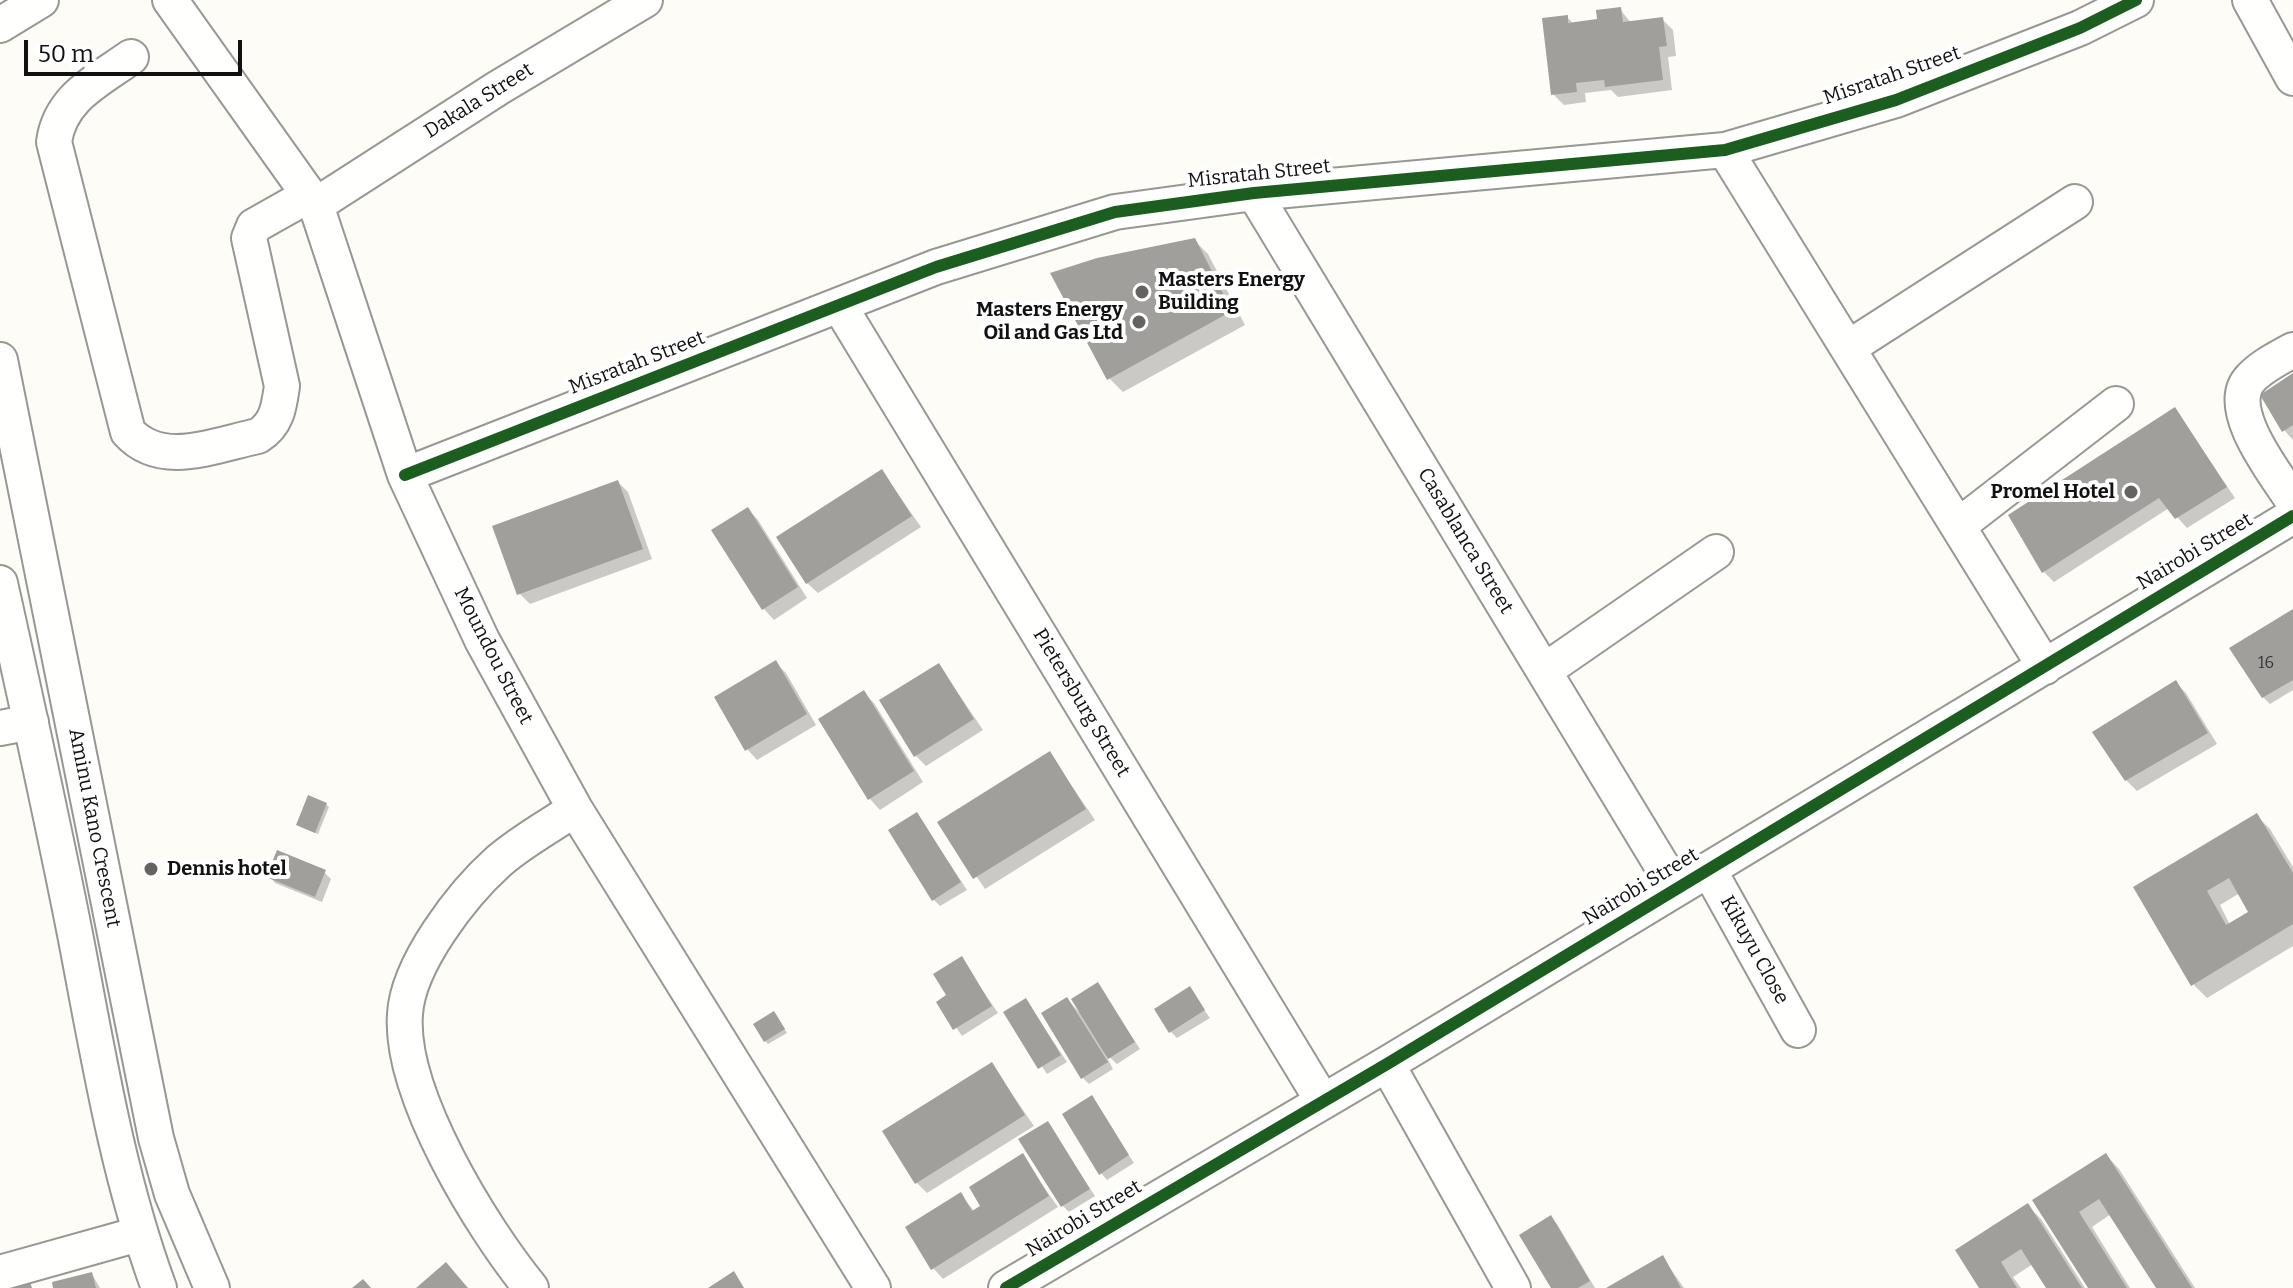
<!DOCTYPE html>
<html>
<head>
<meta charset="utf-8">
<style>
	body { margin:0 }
	#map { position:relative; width:2293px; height:1288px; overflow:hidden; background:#fdfcf7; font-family:Bitter,serif }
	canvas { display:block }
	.scale { position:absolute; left:24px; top:40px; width:218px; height:36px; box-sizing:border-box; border:4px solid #111; border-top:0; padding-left:10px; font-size:24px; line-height:28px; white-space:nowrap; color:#111; -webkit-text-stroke:6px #fff; paint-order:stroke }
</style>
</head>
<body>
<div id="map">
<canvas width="2293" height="1288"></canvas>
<div class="scale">50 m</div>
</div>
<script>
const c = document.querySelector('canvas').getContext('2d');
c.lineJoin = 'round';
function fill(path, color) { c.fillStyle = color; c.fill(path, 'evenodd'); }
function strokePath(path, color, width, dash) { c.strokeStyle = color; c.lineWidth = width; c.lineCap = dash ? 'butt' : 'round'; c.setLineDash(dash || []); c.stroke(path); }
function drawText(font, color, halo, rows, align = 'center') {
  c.font = font + ' Bitter,serif'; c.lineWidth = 8; c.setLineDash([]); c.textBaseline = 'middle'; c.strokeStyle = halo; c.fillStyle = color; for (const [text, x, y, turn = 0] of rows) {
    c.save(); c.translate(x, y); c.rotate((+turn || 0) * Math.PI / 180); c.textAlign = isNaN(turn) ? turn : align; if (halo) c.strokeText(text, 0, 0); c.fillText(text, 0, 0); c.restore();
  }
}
fill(new Path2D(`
	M1620 9 1631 23 1662 19 1673 30 1676 56 1668 57 1672 90 1618 97 1611 90 1585 93 1586 102 1564 105 1553 94 1567 17 1574 24 1600 21Z
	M1194 240 1208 254 1245 325 1123 392 1109 378Z
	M2293 375V440L2284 430Z
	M2175 409 2235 498 2187 528 2169 508 2054 582 2044 572Z
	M882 471 921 527 818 593 807 583Z
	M618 482 628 492 652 559 530 604 519 593Z
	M748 509 758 520 807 598 774 620 764 609 714 531Z
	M2293 611V690L2270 704 2263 697Z
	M775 662 786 673 816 725 757 760 747 749Z
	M939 665 983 730 926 766 916 756Z
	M2176 683 2186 693 2217 744 2137 791 2126 780Z
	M864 693 874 703 923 782 880 810 870 799 821 720Z
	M1050 754 1095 820 985 889 940 823Z
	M326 804 329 807 318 834 301 827Z
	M917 814 967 890 940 906 934 900Z
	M2256 815 2270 829 2293 867V946L2207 998 2193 984 2135 888ZM2240 893 2251 913 2230 925 2220 905Z
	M324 872 331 879 322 902 275 883 269 876Z
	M961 959 998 1013 962 1036 939 1002 949 996Z
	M1097 984 1140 1049 1117 1064 1104 1052 1113 1069 1089 1084 1083 1078 1067 999 1079 1012Z
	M1189 989 1210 1018 1177 1038 1171 1032Z
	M1026 1000 1067 1062 1047 1074 1006 1013Z
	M777 1016 787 1033 768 1044 765 1041Z
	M992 1065 1034 1126 927 1193 916 1182Z
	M1091 1098 1134 1163 1107 1180 1101 1173Z
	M1047 1123 1095 1196 1069 1212 1063 1206Z
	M2106 1155 2119 1169 2195 1288H2158L2111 1214 2092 1227 2130 1288H2091L2035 1201Z
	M1022 1156 1058 1207 943 1279 933 1268 960 1194 975 1212Z
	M2027 1205 2041 1219 2085 1288H2048L2033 1264 2013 1277 2021 1288H1981Z
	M1551 1218 1557 1224 1595 1288H1554Z
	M1663 1258 1684 1288H1610Z
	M92 1274 100 1288H55Z`), '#0003');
fill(new Path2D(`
	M1621 7 1623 22 1663 17 1667 46 1659 47 1663 80 1605 87 1604 80 1576 83 1577 92 1551 95 1542 18 1568 15V23L1597 19 1596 10Z
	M1195 238 1232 311 1107 380 1050 273 1097 258Z
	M2293 373V425L2282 432 2260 395Z
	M2175 407 2227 487 2175 519 2159 498 2042 573 2008 515Z
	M882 469 912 516 806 584 776 537Z
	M618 480 643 549 517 595 492 526Z
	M748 507 798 587 762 610 711 530Z
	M2293 609V680L2262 698 2229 648Z
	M776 660 807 714 745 751 714 697Z
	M939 663 974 719 914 757 879 700Z
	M2176 680 2208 733 2125 781 2092 732Z
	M864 690 914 771 868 800 818 719Z
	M1050 751 1086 809 973 879 937 822Z
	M308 795 327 803 315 833 296 825Z
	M917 812 961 882 932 901 888 830Z
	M2257 813 2293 873V924L2191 986 2133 887ZM2229 878 2248 912 2226 925 2207 891Z
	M277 850 326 870 315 897 266 877Z
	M962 956 992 1006 953 1030 936 1002 946 995 933 974Z
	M1098 982 1135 1042 1108 1059 1071 999Z
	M1190 986 1205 1010 1169 1033 1154 1009Z
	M1067 997 1108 1062 1081 1079 1041 1013Z
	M1026 998 1061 1055 1038 1069 1003 1012Z
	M774 1011 785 1029 764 1042 753 1024Z
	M992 1062 1025 1115 915 1184 882 1131Z
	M1092 1095 1129 1155 1099 1175 1062 1114Z
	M1048 1121 1090 1189 1061 1207 1018 1139Z
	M1023 1153 1049 1196 931 1270 905 1227 961 1192 972 1211 980 1206 969 1187Z
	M2106 1153 2192 1288H2156L2099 1199 2079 1212 2127 1288H2088L2032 1200Z
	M2028 1203 2082 1288H2046L2021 1249 2001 1262 2017 1288H1979L1955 1250Z
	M1551 1215 1590 1281 1578 1288H1551L1519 1235Z
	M1663 1255 1681 1288H1606Z
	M446 1262 468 1288H416Z
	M734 1271 744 1288H708Z
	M92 1272 96 1288H53L52 1282Z
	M28 1276 32 1288H0Z
	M363 1279 371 1288H352Z`), '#a19f9c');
const minor = new Path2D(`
	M170 0 316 205 405 475 482 640 575 809 873 1288
	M2250 0 2293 78
	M0 25 41 0
	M131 57C97 81 60 98 54 142L128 432C162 469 214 445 258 436 277 424 279 407 282 386L249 238 254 226 309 195
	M1725 150 2045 667
	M1254 193 1676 889
	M316 205 498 88 645 0
	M839 305 1322 1100
	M1848 348 2075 202
	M2293 350C2279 358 2262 366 2251 378 2222 408 2276 474 2293 501
	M0 360 156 1138 172 1194 212 1288
	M405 475 936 267 1115 212 1254 193 1725 150 1896 100 2080 28 2136 0
	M1958 526 2116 404
	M0 583C26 700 52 817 75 934 98 1053 117 1174 159 1288
	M1544 671 1716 552
	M0 728 31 722
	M1709 870 1798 1030
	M1387 1064 1513 1288
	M0 1273 139 1234
	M531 1288C482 1228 399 1094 405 1014 408 964 462 894 499 861 522 841 550 826 575 809
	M1006 1288 1387 1064 2293 516`);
strokePath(minor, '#979795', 38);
strokePath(minor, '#fffffe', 34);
strokePath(new Path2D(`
	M405 475 936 267 1115 212 1254 193 1725 150 1896 100 2080 28 2136 0
	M1006 1288 1387 1064 2293 516`), '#1b5e20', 12);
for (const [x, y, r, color] of [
	[1142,292,8,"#646362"],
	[1139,322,8,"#646362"],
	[2131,492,8,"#646362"],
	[151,869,8,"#646362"]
]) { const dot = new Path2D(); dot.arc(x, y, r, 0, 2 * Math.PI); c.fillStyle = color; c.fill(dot); strokePath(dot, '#fff', 3); }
drawText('16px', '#353434', null, [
	["16",2266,664]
]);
drawText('20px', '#111', '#fff', [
	["Misratah Street",1892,76,-19],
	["Dakala Street",479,101,-32],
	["Misratah Street",1259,174,-6],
	["Misratah Street",637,363,-21],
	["Casablanca Street",1465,541,59],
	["Nairobi Street",2195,552,-31],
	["Moundou Street",493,656,63],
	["Pietersburg Street",1081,703,59],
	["Aminu Kano Crescent",94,828,79],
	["Nairobi Street",1641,887,-31],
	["Kikuyu Close",1754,950,61],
	["Nairobi Street",1084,1219,-31]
]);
drawText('bold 20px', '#111', '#fff', [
	["Masters Energy",1158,280],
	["Building",1158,303],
	["Masters Energy",1123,310,"right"],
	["Oil and Gas Ltd",1123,333,"right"],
	["Promel Hotel",2115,492,"right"],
	["Dennis hotel",167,869]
], 'left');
</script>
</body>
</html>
